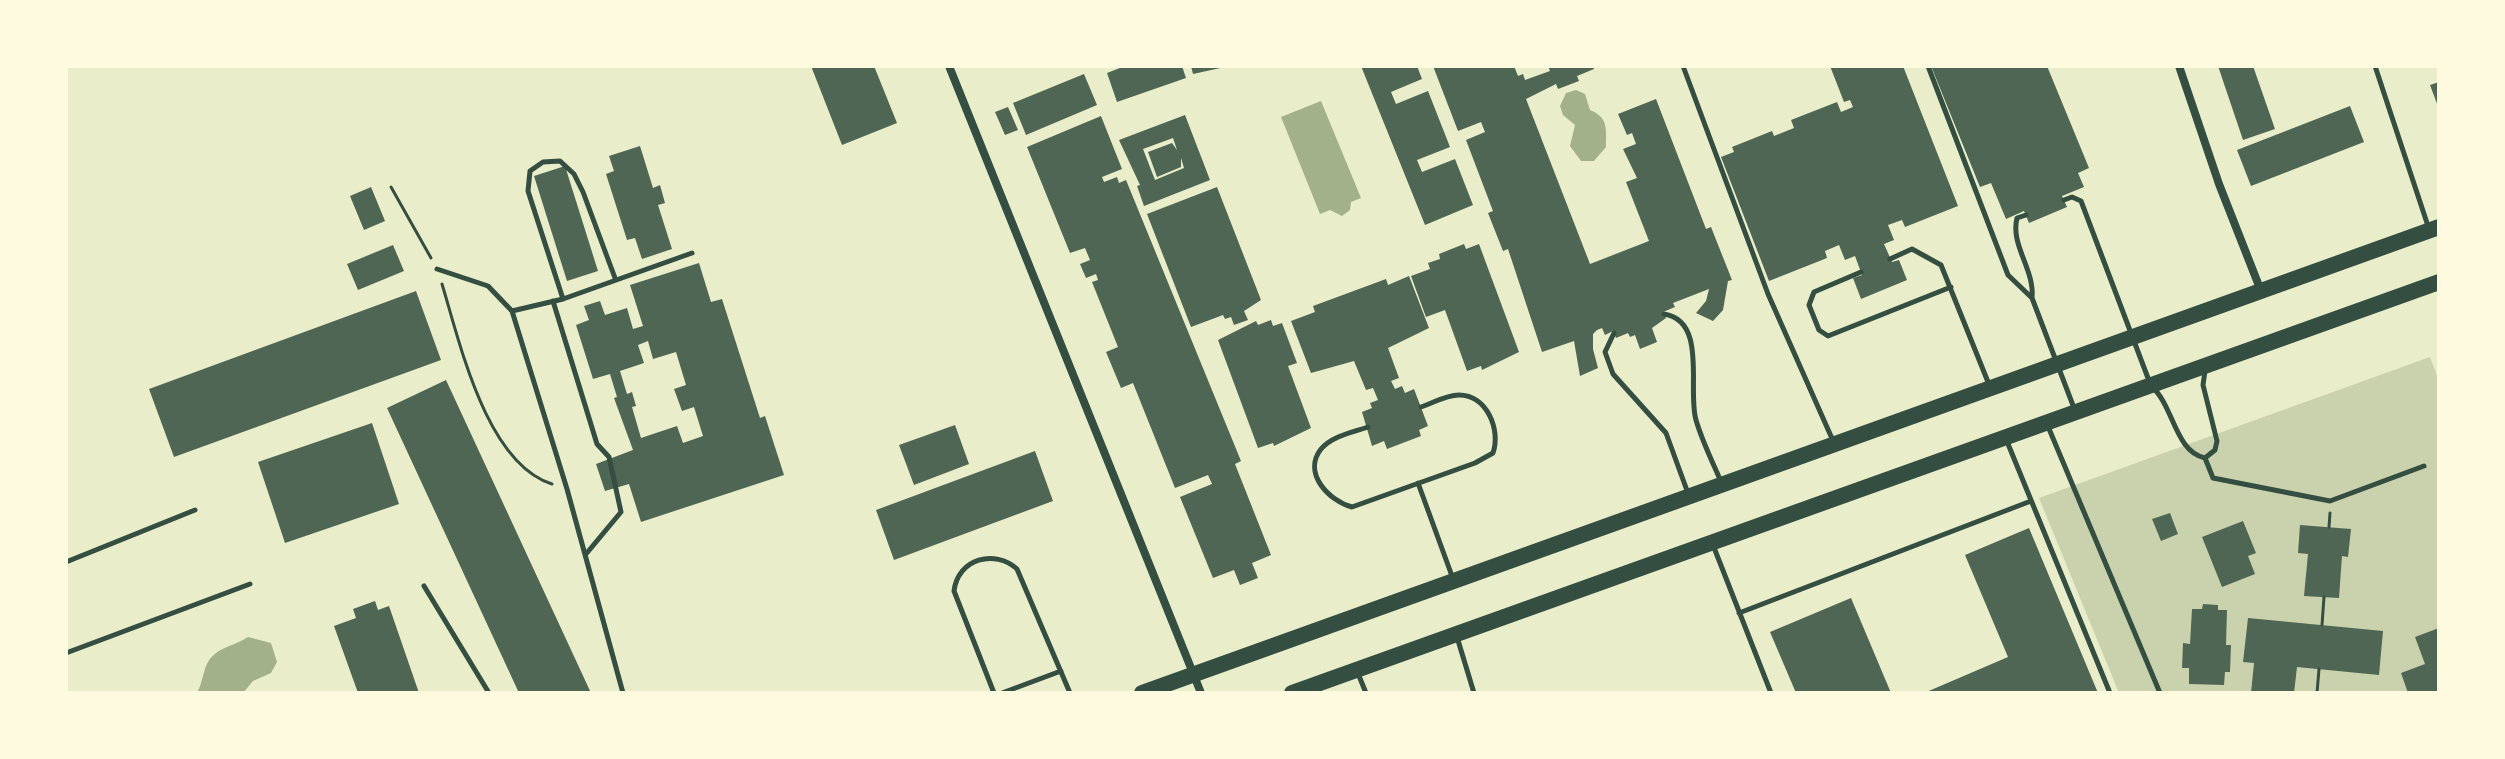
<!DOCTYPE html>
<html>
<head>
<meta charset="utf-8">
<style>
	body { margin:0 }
	#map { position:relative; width:2505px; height:759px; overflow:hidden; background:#e9edc9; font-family:Jost,sans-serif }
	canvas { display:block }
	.frame { position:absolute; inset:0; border:68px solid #fefae0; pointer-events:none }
</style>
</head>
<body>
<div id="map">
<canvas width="2505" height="759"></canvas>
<div class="frame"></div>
</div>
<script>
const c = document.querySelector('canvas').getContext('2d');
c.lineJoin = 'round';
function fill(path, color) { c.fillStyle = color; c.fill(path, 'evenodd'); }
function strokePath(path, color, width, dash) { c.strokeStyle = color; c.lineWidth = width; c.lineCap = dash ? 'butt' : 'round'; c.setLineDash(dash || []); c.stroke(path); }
fill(new Path2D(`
	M2430 357 2439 381V693H2119L2039 498Z`), '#cad2ad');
fill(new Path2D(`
	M1576 90 1585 94 1590 110C1609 117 1606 131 1606 147L1594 161H1581L1570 146 1575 125 1563 115 1560 106 1566 93Z
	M1321 101 1361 198 1351 202 1350 210 1342 216 1330 210 1320 214 1281 117Z
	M248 637 271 643 277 662 271 673 253 681 243 693H197C203 682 203 670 208 662 217 647 235 646 248 637Z`), '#a3b18a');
fill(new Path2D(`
	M811 66H874L897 123 842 145Z
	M1125 66H1182L1186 78 1117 102 1107 73Z
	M1191 66H1224L1225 67 1193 74Z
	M1361 66H1417L1422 79 1391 92 1396 104 1428 91 1450 147 1417 160 1422 172 1455 159 1473 205 1425 225Z
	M1433 66H1514L1518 76 1523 74 1525 80 1550 71 1548 66H1593L1594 69 1577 76 1579 81 1558 89 1556 84 1526 99 1590 264 1649 241 1626 182 1637 178 1623 149 1636 144 1632 133 1627 135 1618 114 1656 99 1706 229 1711 227 1732 280 1728 281 1723 310 1713 321 1696 313 1706 301 1709 289 1673 303 1675 307 1663 312 1666 318 1652 328 1657 342 1640 349 1635 335 1630 337 1628 333 1616 338 1613 331 1605 335 1602 328 1597 330 1593 334V349L1598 368 1580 376 1574 341 1542 352 1508 249 1503 251 1488 213 1493 211 1466 140 1485 132 1481 122 1458 131Z
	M1830 66H1903L1958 206 1905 227 1902 220 1888 225 1894 240 1884 244 1892 262 1899 260 1907 280 1861 299 1853 278 1862 275 1855 256 1845 260 1839 245 1825 251 1827 258 1769 281 1721 157 1734 152 1732 147 1772 131 1774 136 1794 128 1791 120 1837 102 1841 112 1853 107 1850 100 1844 102Z
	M1931 66H2047L2089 168 2078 173 2084 187 2062 196 2067 207 2029 223 2024 211 2006 219 1991 183 1980 187Z
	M2218 66H2253L2275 129 2243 140Z
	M1084 74 1097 105 1026 135 1013 103Z
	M2439 82V109L2430 85Z
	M2350 106 2364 142 2251 186 2237 150Z
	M1008 107 1018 130 1005 135 995 112Z
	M1185 115 1210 180 1144 206 1137 186 1140 185 1119 140ZM1173 138 1177 150 1172 143 1148 152 1157 177 1181 167V158L1184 168 1155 180 1143 149Z
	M1101 116 1122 169 1102 177 1104 182 1117 177 1119 183 1126 180 1241 461 1235 464 1271 555 1252 563 1258 578 1240 585 1234 570 1213 578 1180 497 1212 484 1208 475 1175 488 1133 383 1121 388 1106 352 1118 347 1092 282 1098 280 1096 274 1086 278 1080 264 1090 260 1085 248 1070 253 1027 147Z
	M640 146 653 188 660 185 665 203 658 205 672 249 642 259 635 238 627 240 606 174 614 171 609 156Z
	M565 166 598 271 567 281 534 176Z
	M371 187 385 221 364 230 350 196Z
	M1217 187 1261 300 1244 311 1248 320 1234 325 1231 317 1225 319 1223 315 1191 327 1147 214Z
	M1464 244 1466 249 1479 244 1519 352 1482 370 1481 366 1467 371 1445 310 1426 317 1411 276 1430 269 1428 263 1440 259 1439 254Z
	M393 245 404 271 358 290 347 264Z
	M699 263 711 302 722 299 760 418 765 416 784 475 641 522 629 484 605 491 596 464 633 450 614 398 617 397 610 374 593 379 576 325 589 320 584 306 600 301 605 315 627 308 633 329 643 326 630 285ZM648 341 653 359 676 352 686 385 674 389 682 411 694 407 703 436 683 443 677 426 641 438 632 407 636 406 632 392 627 394 620 371 644 363 638 345Z
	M1409 276 1429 328 1388 348 1399 378 1391 381 1395 389 1402 386 1405 393 1414 389 1428 426 1419 430 1421 436 1387 449 1384 441 1372 446 1370 439 1362 412 1372 408 1370 403 1378 400 1373 388 1366 390 1354 361 1311 373 1291 321 1315 312 1313 306 1386 279 1388 285Z
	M416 291 441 360 174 457 149 389Z
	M1271 320 1273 326 1282 323 1297 363 1288 366 1311 428 1274 446 1273 443 1258 448 1218 340 1256 321 1258 325Z
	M446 380 591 693H519L387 408Z
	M372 423 399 504 285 543 258 462Z
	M955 425 969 464 914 485 899 445Z
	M1035 451 1053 501 894 560 876 510Z
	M2170 513 2178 534 2161 541 2152 519Z
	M2243 521 2256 553 2248 556 2255 574 2222 587 2202 537Z
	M2300 525 2351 529 2348 557 2342 556 2339 598 2304 596 2308 554 2298 553Z
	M2029 528 2098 693H1924L2008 657 1965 555Z
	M1851 598 1891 693H1796L1770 632Z
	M375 601 378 610 389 606 419 693H358L334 626 356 618 353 609Z
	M2203 604 2218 605V610H2227L2226 645H2231L2230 672H2225L2224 685 2189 684V668H2182L2183 643 2190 644 2192 609H2202Z
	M2248 618 2383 631 2379 675 2297 667 2294 693H2251L2254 663 2243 662Z
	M2439 628V693H2408L2401 673 2425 664 2415 637Z`), '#4f6655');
strokePath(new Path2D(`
	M391 187 431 258
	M442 284C460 343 486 463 552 484
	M2329 527 2330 513
	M2322 625 2324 597
	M2317 693 2319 669`), '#344e41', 3);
strokePath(new Path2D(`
	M1683 66 1768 294 1834 443
	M1928 66 2008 275 2032 298
	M2375 66 2429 229
	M2064 200 2072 197 2081 201 2151 386C2174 405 2174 451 2205 458L2215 450 2217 441 2203 385 2205 371
	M2026 215 2017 218C2010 245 2035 270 2032 298L2074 408
	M1890 259 1912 249 1941 265 1990 387
	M437 269 488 286 512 311
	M1861 272 1814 292 1809 305 1819 330 1828 336 1951 287
	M563 299 528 191 530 171 543 162 560 161 574 174 583 192 615 278
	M553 301 597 444 609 457 621 512 586 554
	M1664 314C1708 321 1687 390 1696 420 1702 441 1713 463 1722 484
	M1614 333 1605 352 1613 374 1666 433 1689 496
	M2047 424 2160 693
	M1368 427C1353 432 1332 436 1321 449 1302 473 1329 501 1352 507L1475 463 1493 453C1501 430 1487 395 1459 395 1446 395 1433 403 1421 407
	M2006 439 2110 693
	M2205 458 2213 478 2330 501 2424 466
	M1418 483 1452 576
	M1713 545 1771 693
	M66 562 195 510
	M424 586 489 693
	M1739 613 2031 501
	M1457 637 1474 693
	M66 653 250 584
	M1357 671 1366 693
	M623 693 567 489 512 311 563 299 692 253
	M994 693 954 591C958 558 995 549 1017 569L1070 693
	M1002 693 1061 671`), '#344e41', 5);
strokePath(new Path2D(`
	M949 66 1201 693
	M2179 66 2219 184 2261 291`), '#344e41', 8);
strokePath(new Path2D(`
	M1142 693 2439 227
	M1292 693 2439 282`), '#344e41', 16);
</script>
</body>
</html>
